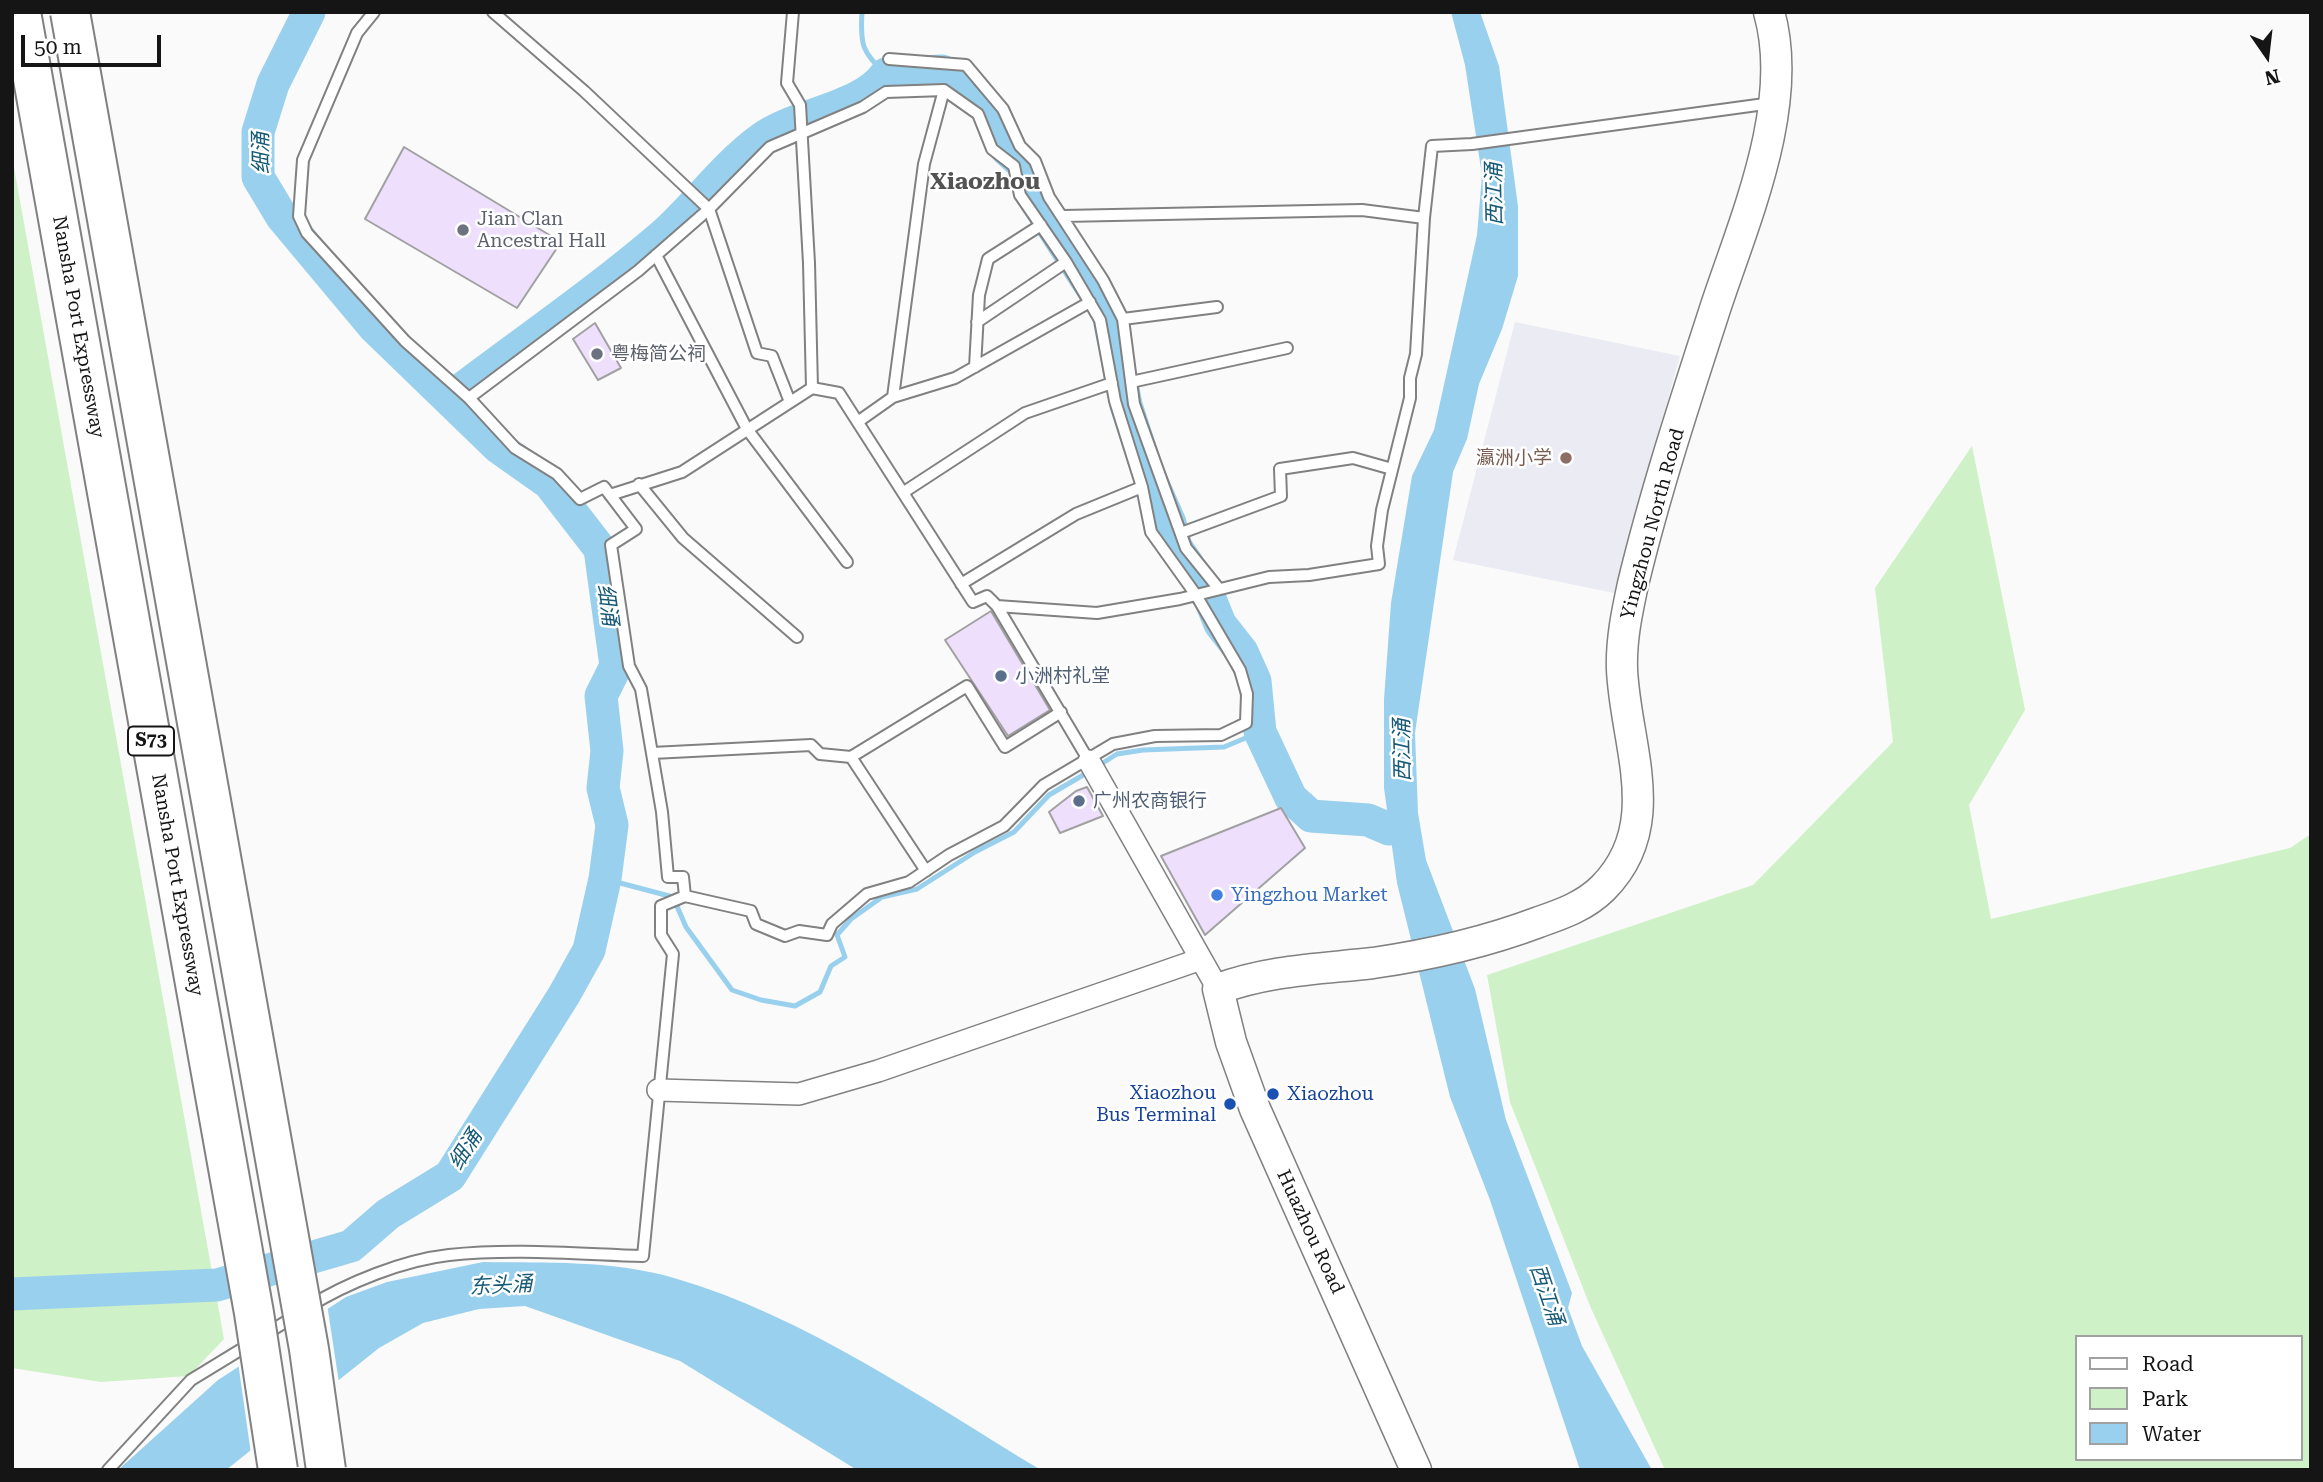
<!DOCTYPE html>
<html>
<head>
<meta charset="utf-8">
<style>
	body { margin:0 }
	#map { position:relative; width:2323px; height:1482px; overflow:hidden; background:#fafafb; font-family:"Roboto Serif",serif }
	canvas { display:block }
	.frame { position:absolute; inset:0; border:14px solid #151515; pointer-events:none }
	.legend { position:absolute; left:2075px; top:1335px; width:228px; height:126px; box-sizing:border-box; background:#fff; border:2px solid #a1a1a1; margin:0; padding:9px 12px; list-style:none; font-size:21px; color:#151515 }
	.legend li { display:flex; align-items:center; gap:14px; height:35px }
	.legend b { width:35px; border:2px solid #a1a1a1 }
	.north { position:absolute; left:2232px; top:21px; width:70px; height:70px; -webkit-text-stroke:5px #fff; paint-order:stroke; rotate:166deg; font-size:19px; font-weight:700; line-height:28px; text-align:center; color:#151515 }
	.north::after { content:''; display:block; margin:auto; width:24px; height:32px; background:#151515; clip-path:polygon(50% 0,100% 100%,50% 72%,0 100%) }
	.scale { position:absolute; left:21px; top:35px; width:140px; height:32px; box-sizing:border-box; border:4px solid #151515; border-top:0; padding-left:9px; font-size:21px; line-height:24px; white-space:nowrap; color:#151515; -webkit-text-stroke:5px #fff; paint-order:stroke }
</style>
</head>
<body>
<div id="map">
<canvas width="2323" height="1482"></canvas>
<div class="frame"></div>
<ul class="legend">
<li><b style="height:9px;background:#fff"></b>Road</li>
<li><b style="height:19px;background:#cff1c7"></b>Park</li>
<li><b style="height:19px;background:#99d0ed"></b>Water</li>
</ul>
<div class="north">N</div>
<div class="scale">50 m</div>
</div>
<script>
const c = document.querySelector('canvas').getContext('2d');
c.lineJoin = 'round';
function fill(path, color) { c.fillStyle = color; c.fill(path, 'evenodd'); }
function strokePath(path, color, width, dash) { c.strokeStyle = color; c.lineWidth = width; c.lineCap = dash ? 'butt' : 'round'; c.setLineDash(dash || []); c.stroke(path); }
function drawText(font, color, halo, rows, align = 'center') {
  c.font = font + ' "Roboto Serif","Noto Sans SC",serif'; c.lineWidth = 5; c.setLineDash([]); c.textBaseline = 'middle'; c.strokeStyle = halo; c.fillStyle = color; for (const [text, x, y, turn = 0] of rows) {
    c.save(); c.translate(x, y); c.rotate((+turn || 0) * Math.PI / 180); c.textAlign = isNaN(turn) ? turn : align; if (halo) c.strokeText(text, 0, 0); c.fillText(text, 0, 0); c.restore();
  }
}
fill(new Path2D(`
	M1515 322 1680 356 1614 593 1453 560Z`), '#ebecf3');
fill(new Path2D(`
	M12 156 224 1339 189 1376 101 1382 12 1368Z
	M1972 446 2025 710 1969 805 1991 919 2290 848 2311 834V1470H1665L1590 1306 1510 1102 1487 975 1753 885 1893 742 1875 588ZM2076 1337H2300V1459H2076Z`), '#cff1c7');
fill(new Path2D(`
	M1451 12H1480L1499 66 1518 206V276L1502 329 1479 384 1467 439 1453 472 1415 733 1418 813 1426 860 1475 989 1506 1120 1572 1293 1568 1308 1582 1346 1652 1470H1580L1490 1200 1450 1097 1397 883 1384 788V699L1391 603 1412 476 1434 430 1477 235 1482 175 1465 65Z
	M483 1262C546 1263 613 1260 674 1278 803 1315 926 1401 1041 1470H857L680 1361 525 1306 479 1309 423 1323 379 1348 226 1470H118L218 1380 346 1297 387 1282Z`), '#99d0ed');
fill(new Path2D(`
	M327 1304 339 1383 251 1454 238 1362Z`), '#fafafb');
strokePath(new Path2D(`
	M862 12C860 44 862 53 886 74
	M1098 766 1117 754 1143 750 1224 747 1260 732
	M605 879 673 897 686 927 732 990 761 1000 795 1006 820 992 831 966 845 957 837 935 851 919 882 897 917 889 975 852 1014 832 1049 795 1090 771`), '#99d0ed', 5);
strokePath(new Path2D(`
	M450 398C521 344 594 294 662 236 696 206 724 166 761 139 796 113 862 109 886 74L942 71 991 111 1006 149 1025 166 1032 195 1108 313 1126 405 1148 473 1170 523 1176 547 1208 594 1220 624 1242 652 1255 681 1260 732 1291 798 1311 816 1368 820 1389 829
	M12 1294 217 1285 351 1246 388 1214 450 1176 564 995 589 950 605 879 612 825 603 788 607 751 601 696 616 666 600 549 549 483 498 447 374 327 282 217 258 177V132L273 84 309 12`), '#99d0ed', 33);
const building = new Path2D(`
	M404 147 561 242 517 308 365 219Z
	M595 323 621 368 598 380 573 339Z
	M991 611 1050 710 1008 736 945 640Z
	M1087 787 1103 816 1060 833 1049 812 1076 791Z
	M1281 808 1305 848 1205 935 1161 856Z`);
fill(building, '#eee0fd');
strokePath(building, '#a1a1a2', 2);
const lane = new Path2D(`
	M374 12 357 33 303 160 299 216 307 233 405 341 469 398 515 448 557 474 580 499 604 487 636 529 611 545 629 666 641 689 662 812 668 877H683L685 896 751 911 756 924 785 936 799 931 827 935 832 924 867 894 909 882 949 855 1004 826 1044 785 1113 744 1155 736 1221 735 1246 723 1247 694 1240 670 1196 595 1151 532 1142 487 1115 401 1100 320 1066 262 1020 195 1014 166 992 149 978 114 944 90 886 92 863 107 770 147 709 209 638 271 469 398
	M493 12 584 91 709 209 757 353 772 356 790 402
	M793 12 787 83 800 105 809 263 812 388 839 393 973 602 987 596 997 606 1097 613 1180 599 1269 577 1309 575 1379 564 1377 546 1382 510 1410 398V378L1416 354 1424 218 1432 146 1472 144 1772 103
	M889 59 966 65 1003 109 1020 146 1035 161 1049 197 1103 280 1123 319 1134 404 1186 548 1219 589
	M1063 216 1362 210 1424 218
	M656 255 747 429 847 562
	M1123 319 1217 307
	M977 322 1066 262
	M975 367 979 295 988 259 1041 225
	M1131 382 1287 348
	M893 397 924 164 944 90
	M859 421 893 397 955 378 1090 302
	M639 484 683 538 797 637
	M904 492 1025 413 1112 383
	M610 495 682 472 812 388
	M1181 533 1281 496 1280 469 1353 458 1392 469
	M961 584 1076 514 1142 487
	M997 606 1089 761
	M652 753 811 745 820 754 851 757 926 871
	M851 757 967 686 1005 747 1061 712
	M308 1307C347 1283 403 1260 449 1255 512 1248 579 1254 643 1256L673 954 661 935V906L685 896
	M264 1335 295 1316
	M108 1470 191 1380 250 1344`);
const street = new Path2D(`
	M1089 761 1218 989
	M658 1090 799 1094 878 1071 1201 959`);
const secondary = new Path2D(`
	M1416 1470 1255 1109 1231 1042 1218 989C1269 970 1320 969 1373 963 1429 955 1486 942 1539 922 1562 914 1585 906 1603 888 1666 825 1625 744 1622 669 1621 640 1627 612 1633 584 1655 493 1685 401 1714 312 1743 223 1796 106 1769 12`);
strokePath(lane, '#818182', 14);
strokePath(street, '#818182', 24);
strokePath(secondary, '#818182', 33);
strokePath(lane, '#fff', 10);
strokePath(street, '#fff', 21);
strokePath(secondary, '#fff', 30);
const highwayBridge = new Path2D(`
	M21 12 254 1313 278 1470
	M70 12 309 1349 326 1470`);
strokePath(highwayBridge, '#818182', 42, []);
strokePath(highwayBridge, '#fff', 38);
for (const [x, y, r, color] of [
	[463,230,7,"#6b7280"],
	[597,354,7,"#6b7280"],
	[1566,458,7,"#8d6e63"],
	[1001,676,7,"#5c6f8a"],
	[1079,801,7,"#5c6f8a"],
	[1217,895,7,"#3f7fe0"],
	[1273,1094,7,"#1a4fb4"],
	[1230,1104,7,"#1a4fb4"]
]) { const dot = new Path2D(); dot.arc(x, y, r, 0, 2 * Math.PI); c.fillStyle = color; c.fill(dot); strokePath(dot, '#fff', 2.5); }
for (const [x, y, w] of [
	[151,741,46]
]) { const box = new Path2D(); box.roundRect(x - w / 2, y - 14.5, w, 29, 5); c.fillStyle = '#fff'; c.fill(box); strokePath(box, '#151515', 2); }
drawText('bold 18px', '#151515', null, [
	["S73",151,741]
]);
drawText('19px', '#5b616d', '#fff', [
	["Jian Clan",477,219],
	["Ancestral Hall",477,241],
	["粤梅简公祠",611,354]
], 'left');
drawText('19px', '#151515', '#fff', [
	["Nansha Port Expressway",78,327,80],
	["Yingzhou North Road",1653,524,-75],
	["Nansha Port Expressway",177,885,80],
	["Huazhou Road",1310,1232,65]
]);
drawText('19px', '#785e54', '#fff', [
	["瀛洲小学",1552,458]
], 'right');
drawText('19px', '#4e5e75', '#fff', [
	["小洲村礼堂",1015,676],
	["广州农商银行",1093,801]
], 'left');
drawText('19px', '#366cbe', '#fff', [
	["Yingzhou Market",1231,895]
], 'left');
drawText('19px', '#164399', '#fff', [
	["Xiaozhou",1216,1093],
	["Bus Terminal",1216,1115],
	["Xiaozhou",1287,1094,"left"]
], 'right');
drawText('italic 21px', '#175a77', '#fff', [
	["细涌",262,153,-91],
	["西江涌",1495,194,-91],
	["细涌",607,605,82],
	["西江涌",1403,750,-91],
	["细涌",466,1150,-58],
	["东头涌",501,1286,-3],
	["西江涌",1546,1295,71]
]);
drawText('bold 23px', '#535354', '#fff', [
	["Xiaozhou",985,182]
]);
</script>
</body>
</html>
